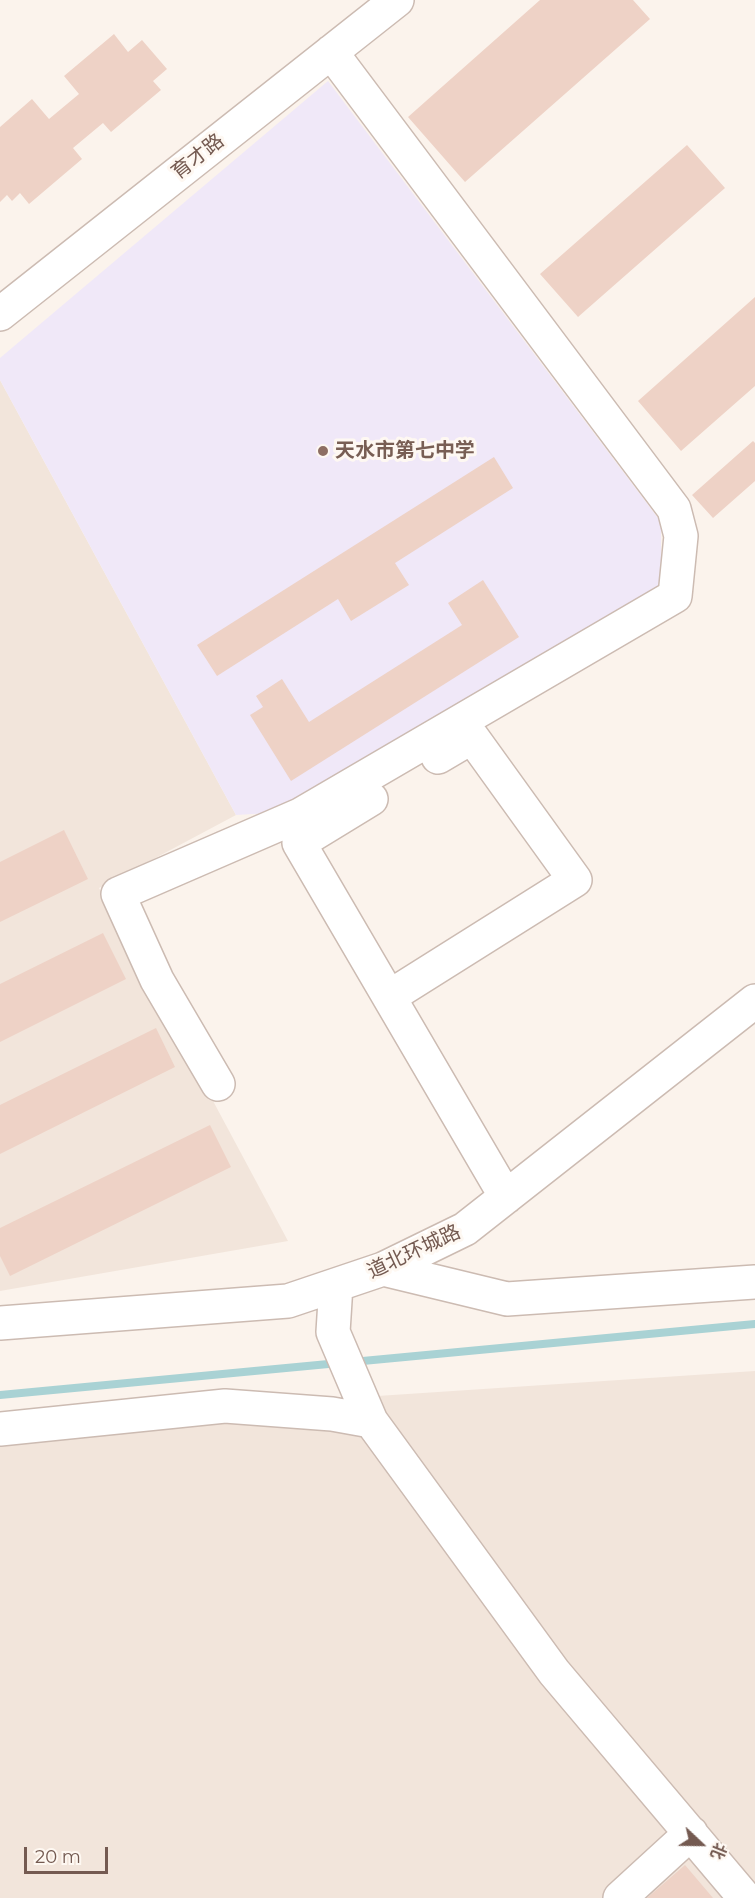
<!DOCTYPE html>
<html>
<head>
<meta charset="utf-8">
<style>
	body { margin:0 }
	#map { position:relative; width:755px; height:1898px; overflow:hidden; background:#fbf3ec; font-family:Montserrat,"Noto Sans SC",sans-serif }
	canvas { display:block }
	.north { position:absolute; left:671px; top:1814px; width:60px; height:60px; -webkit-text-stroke:4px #fef8f2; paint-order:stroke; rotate:112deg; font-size:16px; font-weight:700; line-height:24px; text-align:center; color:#745a51 }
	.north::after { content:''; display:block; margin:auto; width:21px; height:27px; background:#745a51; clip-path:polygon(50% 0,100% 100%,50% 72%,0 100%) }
	.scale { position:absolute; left:24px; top:1847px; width:84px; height:27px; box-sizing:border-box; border:3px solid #745a51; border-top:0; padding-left:8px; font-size:18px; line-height:21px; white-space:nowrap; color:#745a51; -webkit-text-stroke:4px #fef8f2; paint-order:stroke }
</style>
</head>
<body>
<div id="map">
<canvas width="755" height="1898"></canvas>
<div class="north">北</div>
<div class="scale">20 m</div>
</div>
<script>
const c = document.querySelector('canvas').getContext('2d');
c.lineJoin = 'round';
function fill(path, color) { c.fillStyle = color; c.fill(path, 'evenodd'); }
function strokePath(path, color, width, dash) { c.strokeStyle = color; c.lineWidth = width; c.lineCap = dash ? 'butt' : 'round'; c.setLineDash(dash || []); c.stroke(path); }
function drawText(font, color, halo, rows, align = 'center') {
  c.font = font + ' Montserrat,"Noto Sans SC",sans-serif'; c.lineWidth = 6; c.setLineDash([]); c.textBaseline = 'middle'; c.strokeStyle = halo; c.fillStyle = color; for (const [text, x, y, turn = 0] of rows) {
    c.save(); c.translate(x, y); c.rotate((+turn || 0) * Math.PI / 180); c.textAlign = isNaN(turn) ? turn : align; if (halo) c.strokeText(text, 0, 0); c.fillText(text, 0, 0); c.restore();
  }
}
fill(new Path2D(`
	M0 380 236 815 99 888 288 1241 0 1291Z
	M755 1371V1898H0V1421Z`), '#f2e5db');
fill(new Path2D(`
	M328 81 661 522V584L270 813 236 815 0 380V358Z`), '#f0e8f8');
strokePath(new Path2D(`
	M352 1362 755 1324
	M0 1395 339 1363`), '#a9d2d4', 8);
fill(new Path2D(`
	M540 0H633L650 19 465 182 408 117Z
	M114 34 128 52 142 40 167 69 153 81 161 90 111 132 103 123 73 148 82 159 29 204 20 193 12 201 7 195 0 202V127L32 99 49 119 79 94 64 76Z
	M687 145 725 188 578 317 540 274Z
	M755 297V386L681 451 638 401Z
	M753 441 755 443V481L713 518 692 495Z
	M494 457 513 488 395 563 409 585 351 621 338 599 217 676 197 645Z
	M483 580 519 637 291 781 250 715 263 707 256 696 282 679 309 722 462 625 448 603Z
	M64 830 88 879 0 922V862Z
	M103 933 126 979 0 1042V984Z
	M156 1028 175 1067 0 1154V1105Z
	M210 1125 231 1167 10 1276 0 1256V1228Z
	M685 1865 713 1898H647Z`), '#eed2c6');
const minor = new Path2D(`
	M0 314 397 0
	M371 799 299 843 506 1197
	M389 997 575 880 472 737 438 757
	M218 1084 157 980 118 894 300 815 675 596 681 536 674 509 331 52
	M383 1269 507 1299 755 1282
	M336 1285 333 1332 371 1421 554 1672 745 1898
	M0 1323 288 1301 383 1269 465 1229 755 1001
	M0 1429 225 1406 332 1414 371 1421
	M620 1898 691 1833`);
strokePath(minor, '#ccbbb2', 36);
strokePath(minor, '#fff', 33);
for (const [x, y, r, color] of [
	[323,451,6,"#8d6e63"]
]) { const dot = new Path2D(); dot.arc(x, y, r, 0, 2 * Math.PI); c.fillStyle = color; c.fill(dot); strokePath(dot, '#fef8f2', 2); }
drawText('20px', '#745a51', '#fef8f2', [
	["育才路",198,157,-38],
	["道北环城路",414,1252,-25]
]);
drawText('bold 20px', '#785e54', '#fef8f2', [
	["天水市第七中学",335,451]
], 'left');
</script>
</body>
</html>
